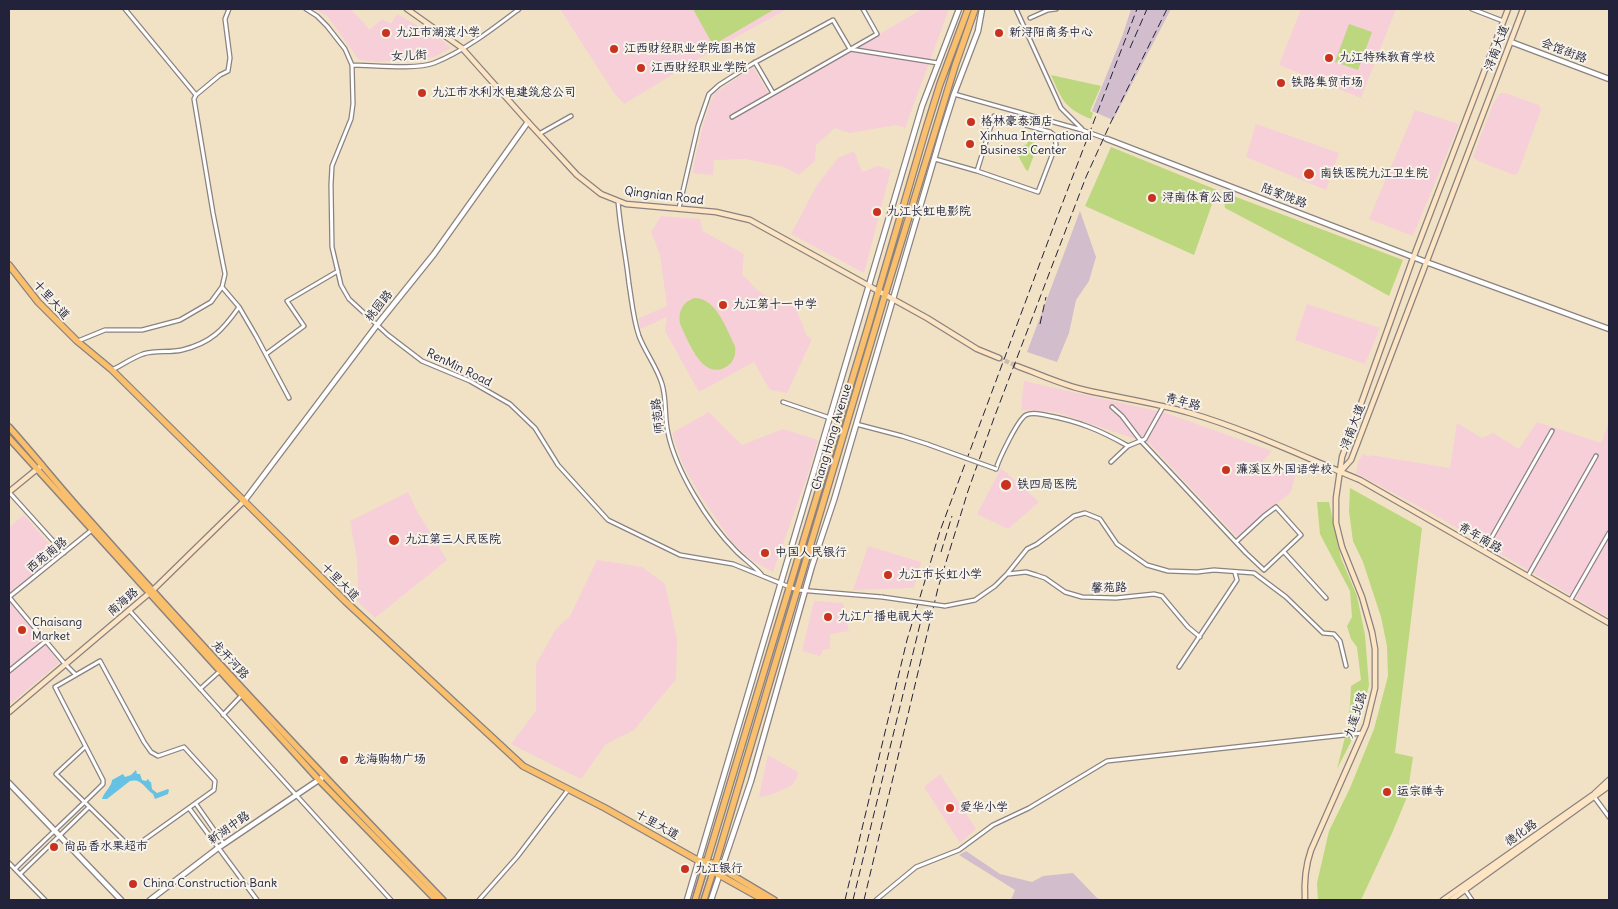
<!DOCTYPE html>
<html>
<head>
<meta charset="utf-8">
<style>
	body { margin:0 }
	#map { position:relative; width:1618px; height:909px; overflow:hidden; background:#f1e2c6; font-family:Delius,sans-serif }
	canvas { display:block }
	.frame { position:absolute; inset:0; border:10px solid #22223b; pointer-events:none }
</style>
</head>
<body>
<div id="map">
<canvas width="1618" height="909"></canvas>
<div class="frame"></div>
</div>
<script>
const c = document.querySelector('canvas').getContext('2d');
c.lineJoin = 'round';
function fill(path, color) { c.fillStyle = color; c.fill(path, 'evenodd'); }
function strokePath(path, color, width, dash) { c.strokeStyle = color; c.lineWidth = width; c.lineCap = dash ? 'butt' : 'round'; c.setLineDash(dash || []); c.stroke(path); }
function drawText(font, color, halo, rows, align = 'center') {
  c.font = font + ' Delius,"LXGW WenKai TC",sans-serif'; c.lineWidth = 4; c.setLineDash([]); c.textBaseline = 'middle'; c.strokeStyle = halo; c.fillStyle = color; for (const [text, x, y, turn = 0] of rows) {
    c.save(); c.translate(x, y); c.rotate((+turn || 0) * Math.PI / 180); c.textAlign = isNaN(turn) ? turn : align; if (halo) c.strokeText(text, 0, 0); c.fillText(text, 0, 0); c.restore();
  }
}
fill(new Path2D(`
	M315 9H351L370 30 382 19 391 24 397 14 438 37 451 48 434 57 377 62 359 60 328 17Z
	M560 9H787L715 49 624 104 614 93Z
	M922 9H949L905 128 896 125 849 133 835 128 816 145 815 161 799 175 784 167 745 159 714 160 713 175 693 173 694 163 703 125 711 101 715 93 753 67 771 98Z
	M1301 9H1396L1361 98 1279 65Z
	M1500 93H1505L1539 105 1541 110 1518 173 1514 175 1478 161 1473 157 1493 104Z
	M1415 110 1459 124 1413 236 1369 219Z
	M1256 124 1339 153 1326 190 1246 157Z
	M854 151 862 172 878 166 891 170 864 273 791 234 817 185 838 158Z
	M661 216 700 219 703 231 744 254 742 274 756 289 780 305 794 304 807 336 812 339 787 393 770 390 754 362 699 392 665 331 667 317 640 329 639 318 667 306 660 255 651 232Z
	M1307 304 1380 328 1365 364 1295 340Z
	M1024 381 1166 413 1272 451 1260 465 1295 476 1291 492 1237 537 1150 444 1056 412 1021 410Z
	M709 412 742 445 783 429 818 440 809 471 773 572 753 561 732 542 700 495 683 465 672 433Z
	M1609 421V618L1433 514 1356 473 1358 462 1363 454 1370 457 1371 455 1450 468 1457 423 1482 438 1493 433 1519 449 1537 422 1601 443Z
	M1001 468 1039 502 1008 529 977 514Z
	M408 492 417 511 447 560 375 618 351 595 358 589 357 559 350 521Z
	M24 515 61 558 12 598 59 663 9 705V527Z
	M868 546 921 562 914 588 853 590Z
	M597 560 642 567 665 584 677 639 676 679 634 730 606 744 581 779 511 744 536 711V664L556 629 570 616Z
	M814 601 843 603 849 631 830 634V649L823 650 820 656 802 651Z
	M768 755 798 772 797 778 792 785 780 791 767 796 759 797Z
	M940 774 976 829 960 843 924 787Z`), '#f6cfd9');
fill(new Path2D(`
	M1131 9H1171L1113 120 1092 111 1123 34Z
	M1080 211 1096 257 1089 281 1076 300 1069 333 1057 362 1027 352Z
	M966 851 1000 874 1032 882 1043 876 1073 873 1097 898 1103 900H1011L1015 890 959 855Z`), '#d1bdcb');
fill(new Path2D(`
	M693 9H775L713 45Z
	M1349 24 1372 32 1358 70 1335 62Z
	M1051 75 1101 86 1090 111 1093 113 1091 119C1064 108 1062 100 1051 75Z
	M1028 141 1038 144 1028 171 1026 170 1015 150 1027 144Z
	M1111 147 1217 190 1194 255 1085 206Z
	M1223 192 1403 260 1389 296 1341 269 1225 208Z
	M694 298C717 298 726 329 735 346 736 355 734 362 726 367 702 381 688 340 680 324 678 311 682 303 694 298Z
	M1350 488 1422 528 1395 753 1413 757 1407 797 1393 831 1361 900H1318L1317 883 1329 831 1350 788 1374 729 1388 676 1387 646 1381 617 1363 562 1353 541 1349 511Z
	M1317 502H1329L1341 558 1357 596 1365 635 1369 685 1362 714 1357 730 1337 769 1349 721 1351 686 1361 680 1357 647 1351 639 1347 626 1352 617 1350 591 1320 534Z`), '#bcd77d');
fill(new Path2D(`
	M136 770 137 774H140L142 780 146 781 148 779 150 782H151L152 789 157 793 168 789 169 790 168 794 155 799 153 794C144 788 142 778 130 781L107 799H102C104 792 112 786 112 780L123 774 125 777 131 775Z`), '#66c2e4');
strokePath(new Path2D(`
	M999 358 1017 366`), '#c8bcaa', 4.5, [4.5, 2]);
const minor = new Path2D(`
	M125 9 196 95
	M306 9 317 16 327 26 345 49 352 65 353 104 351 119 332 166 331 185 332 247 341 285 349 299 388 335 422 361 470 381 510 404 535 428 558 465 608 520 680 555 733 564 797 590
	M1016 9 1061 108 1082 129
	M1472 9 1503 21
	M1030 18 1048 10 1056 9
	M850 49 938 63
	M755 62 773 93
	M352 65C372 65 416 70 434 63 463 52 494 28 519 9
	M954 94 1082 130 1107 139
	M732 117 877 34 863 9
	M539 134 571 116
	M935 159 977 171 1038 192 1056 145 1055 136 1050 132 994 116 977 171
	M618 201C620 229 626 256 629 284 632 302 633 318 639 336 645 352 657 367 662 384 667 400 664 417 668 433 676 471 708 523 736 551 744 559 753 565 761 574
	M679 208 698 126 709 94 719 85 752 64 833 20 850 49
	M239 307 256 336 289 398
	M78 341 105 330H142L180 320 211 302 222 287 225 274 213 213 194 99 196 95 220 75 228 71 230 58 225 19 229 9
	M266 354 304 326 287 301 338 271
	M112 370C122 365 132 358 143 354 156 350 169 353 182 350 211 343 223 330 239 307L222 287
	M783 402 830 418
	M1112 407 1122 416 1141 441 1246 553 1264 570 1301 535 1276 507 1264 516 1236 542
	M856 424 902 436 927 444
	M1111 462 1128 446 1145 439 1163 407
	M996 469C999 459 1018 419 1026 415 1032 412 1039 414 1045 415 1078 421 1100 430 1128 446
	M9 492 64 553
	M1484 551 1552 431
	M1284 552 1326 598
	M1008 574 1026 572 1036 575 1045 578 1065 592 1082 597 1116 598 1154 594 1162 596 1188 627 1200 637
	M1528 576 1596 456
	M798 590 882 597
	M9 597 93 529
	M9 597 65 664 76 675
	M1570 601 1609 533
	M945 606 975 600 995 586 1007 574 1027 549 1037 544 1074 516 1085 513 1100 519 1117 544 1147 565 1168 571 1197 572 1214 570 1254 573 1286 597 1323 633 1334 634 1340 641 1346 666
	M129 610 391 900
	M1179 667 1237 580 1235 573
	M9 671 46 641
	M200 689 220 671
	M223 715 242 695
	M1595 798 1609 817
	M196 804 224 844
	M189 808 257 900
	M9 863 45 900
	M15 869C44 840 74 813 103 784V780L55 687 100 661 144 742 151 752 158 756 184 747 215 781 214 790 137 845 127 844 56 774 85 747
	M20 874 89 807
	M1465 890 1472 900
	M479 900 517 857 568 790
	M876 900 916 867 959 850 993 825 1029 808 1107 761 1363 733`);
const tertiary = new Path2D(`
	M1511 42 1609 79
	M1107 139 1426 262 1609 329
	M245 500 377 325 434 254 528 122
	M9 783 121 900
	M150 900 218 848 323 777
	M687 900 922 106 959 9
	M711 900 751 781 812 566 834 500 942 132 954 94 978 31 982 9`);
const secondary = new Path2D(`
	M407 9 462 48 528 122 577 175 601 194 626 204 716 212 750 220 927 318 977 349 999 358
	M1017 366C1039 374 1062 385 1085 390 1120 398 1155 403 1190 413 1248 430 1304 457 1360 480L1609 623
	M1341 471 1351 460 1523 9
	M9 492 42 465
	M9 712 153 590 245 500
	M1305 900C1304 883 1305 867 1311 850L1366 725 1375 688V649L1372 632 1362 597 1342 547 1336 523V498L1342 457 1412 261 1508 9
	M1443 900 1594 794 1609 780
	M1451 900 1609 786`);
const primary = new Path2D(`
	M9 427C34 455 58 485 83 513 200 645 321 774 443 900
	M9 438 319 780 436 900
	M695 900 705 867
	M704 900 713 872`);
const trunk = new Path2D(`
	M9 265 38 302 77 341 112 370 345 601 523 766 605 808 699 861
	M703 861H699L705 867 764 900
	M712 863 774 900
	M705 867 868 327 925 132 940 84 968 9
	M713 872 885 295 955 66 975 9`);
strokePath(minor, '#8a8280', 5.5);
strokePath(tertiary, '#8a8280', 7);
strokePath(secondary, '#8a8280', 7);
strokePath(primary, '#8a8280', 8);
strokePath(trunk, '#8a8280', 8);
strokePath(minor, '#fff', 3);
strokePath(tertiary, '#fff', 4.5);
strokePath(secondary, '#fde5c4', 4.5);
strokePath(primary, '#f9bf6c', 5);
strokePath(trunk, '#f9bf6c', 5.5);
strokePath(new Path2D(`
	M1130 48 1147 9
	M1040 324 1046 297
	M941 552 952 516
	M845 900 907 640 940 531 1056 220 1137 9
	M853 900 923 612
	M864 900 938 588 968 491 994 418 1086 177 1111 122 1167 9`), '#22223b', 1, [8, 4]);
const minorBridge = new Path2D(`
	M927 444 996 469
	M882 597 945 606`);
strokePath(minorBridge, '#8a8280', 5.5, []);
strokePath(minorBridge, '#fff', 3);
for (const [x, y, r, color] of [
	[386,33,5,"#c8321e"],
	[999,33,5,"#c8321e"],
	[614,49,5,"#c8321e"],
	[1329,58,5,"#c8321e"],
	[641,68,5,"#c8321e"],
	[1281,83,5,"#c8321e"],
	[422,93,5,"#c8321e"],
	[971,122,5,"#c8321e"],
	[970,144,5,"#c8321e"],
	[1309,174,6,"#c8321e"],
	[1152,198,5,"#c8321e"],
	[877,212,5,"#c8321e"],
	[723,305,5,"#c8321e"],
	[1226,470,5,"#c8321e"],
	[1006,485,6,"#c8321e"],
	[394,540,6,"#c8321e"],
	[765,553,5,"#c8321e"],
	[888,575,5,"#c8321e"],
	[828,617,5,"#c8321e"],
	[22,630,5,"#c8321e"],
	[344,760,5,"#c8321e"],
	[1387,792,5,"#c8321e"],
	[950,808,5,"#c8321e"],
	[54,847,5,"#c8321e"],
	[685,869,5,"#c8321e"],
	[133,884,5,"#c8321e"]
]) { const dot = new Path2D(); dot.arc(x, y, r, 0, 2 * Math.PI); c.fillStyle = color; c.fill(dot); strokePath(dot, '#f7f3e8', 2); }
drawText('12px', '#22223b', '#f7f3e8', [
	["九江市湖滨小学",396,33],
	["新浔阳商务中心",1009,33],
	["江西财经职业学院图书馆",624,49],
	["九江特殊教育学校",1339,58],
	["江西财经职业学院",651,68],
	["铁路集贸市场",1291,83],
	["九江市水利水电建筑总公司",432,93],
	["格林豪泰酒店",981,122],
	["Xinhua International",980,137],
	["Business Center",980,151],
	["南铁医院九江卫生院",1320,174],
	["浔南体育公园",1162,198],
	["九江长虹电影院",887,212],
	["九江第十一中学",733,305],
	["濂溪区外国语学校",1236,470],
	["铁四局医院",1017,485],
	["九江第三人民医院",405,540],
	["中国人民银行",775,553],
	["九江市长虹小学",898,575],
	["九江广播电视大学",838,617],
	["Chaisang",32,623],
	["Market",32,637],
	["龙海购物广场",354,760],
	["运宗禅寺",1397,792],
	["爱华小学",960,808],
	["尚品香水果超市",64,847],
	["九江银行",695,869],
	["China Construction Bank",143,884]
], 'left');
drawText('12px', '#22223b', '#f7f3e8', [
	["浔南大道",1497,48,-69],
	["会馆街路",1564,51,21],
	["女儿街",409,56,-3],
	["Qingnian Road",664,196,7],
	["陆家陇路",1284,196,21],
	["十里大道",51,300,48],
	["桃园路",379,306,-52],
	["RenMin Road",459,368,26],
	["青年路",1183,402,15],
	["师范路",658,416,-97],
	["浔南大道",1353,427,-69],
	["Chang Hong Avenue",832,437,-73],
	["青年南路",1480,538,30],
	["西苑南路",47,555,-39],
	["十里大道",340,582,45],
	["馨苑路",1109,588,-1],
	["南海路",123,602,-40],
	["龙开河路",230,660,47],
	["九莲北路",1356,715,-72],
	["十里大道",657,825,29],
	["新湖中路",229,828,-35],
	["德化路",1521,833,-35]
]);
</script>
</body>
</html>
